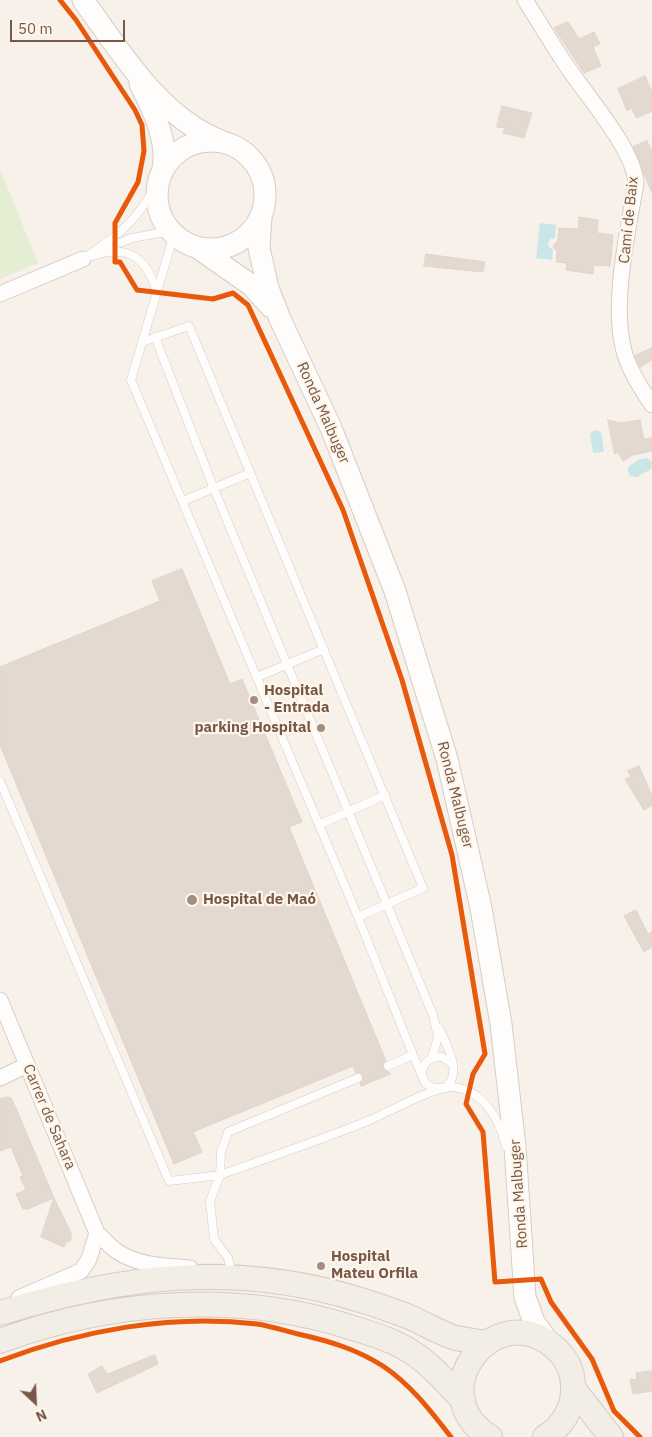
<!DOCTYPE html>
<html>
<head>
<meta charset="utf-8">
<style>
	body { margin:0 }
	#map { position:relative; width:652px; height:1437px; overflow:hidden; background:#f7f1e9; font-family:"IBM Plex Sans",sans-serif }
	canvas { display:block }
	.north { position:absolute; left:10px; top:1377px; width:50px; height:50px; -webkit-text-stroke:4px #fff6ea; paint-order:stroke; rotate:155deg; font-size:14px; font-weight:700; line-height:20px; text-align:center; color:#765748 }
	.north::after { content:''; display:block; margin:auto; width:18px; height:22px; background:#765748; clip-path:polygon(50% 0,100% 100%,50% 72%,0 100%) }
	.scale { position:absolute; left:10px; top:20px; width:115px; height:22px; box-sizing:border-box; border:2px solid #765748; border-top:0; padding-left:6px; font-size:15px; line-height:18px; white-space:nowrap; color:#765748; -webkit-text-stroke:4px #fff6ea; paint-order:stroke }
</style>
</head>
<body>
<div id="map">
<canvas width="652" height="1437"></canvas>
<div class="north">N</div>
<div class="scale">50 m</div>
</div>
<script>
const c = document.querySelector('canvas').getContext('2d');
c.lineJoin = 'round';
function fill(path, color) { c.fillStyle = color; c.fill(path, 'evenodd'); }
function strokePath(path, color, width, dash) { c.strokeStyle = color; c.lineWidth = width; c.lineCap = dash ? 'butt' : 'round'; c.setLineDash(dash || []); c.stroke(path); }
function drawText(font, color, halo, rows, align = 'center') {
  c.font = font + ' "IBM Plex Sans",sans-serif'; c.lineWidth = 4.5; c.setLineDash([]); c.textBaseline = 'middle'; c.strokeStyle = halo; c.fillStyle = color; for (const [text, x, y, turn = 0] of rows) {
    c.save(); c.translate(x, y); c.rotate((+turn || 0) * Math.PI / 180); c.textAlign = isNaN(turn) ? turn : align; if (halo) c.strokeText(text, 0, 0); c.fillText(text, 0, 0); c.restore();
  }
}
fill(new Path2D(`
	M0 169 38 263 0 279Z`), '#e4eed3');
fill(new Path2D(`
	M540 223 556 225 555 238 550 239 548 243 549 247 553 249 552 260 536 258Z
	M594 430 601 432 604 452 593 453 590 434Z
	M647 458 652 462 651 469 637 477 630 476 627 470 630 465 635 463 637 460Z`), '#cae6e8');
const building = new Path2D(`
	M568 22 579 39 594 32 600 44 593 47 601 66 584 73 554 28Z
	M645 76 652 92V111L636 118 632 108 627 111 618 89Z
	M502 106 532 113 524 138 503 133 505 128 497 127Z
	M647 141 652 152V193L633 147Z
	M579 217 598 220 597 233 613 235 610 266 594 265 593 274 566 270 567 263 556 262 557 252 553 246 558 240 559 228 578 229Z
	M426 254 485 262 483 272 424 266Z
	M652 348V360L640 367 635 356Z
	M608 420 621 423 640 420 644 439 652 438V451L633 455 623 461 618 452 615 454Z
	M182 569 230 684 242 679 302 822 289 827 386 1061 383 1068 391 1074 361 1086 360 1083 363 1076 361 1073H356L353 1066 193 1132 202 1152 174 1164 0 745V667L160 601 152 581Z
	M639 766 652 796V805L644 810 625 779 631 777 628 771Z
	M636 910 648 934 652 932V947L644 952 624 916Z
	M6 1097 11 1098 16 1108 54 1198 28 1209H23L16 1194 26 1190 20 1177 23 1176 11 1147 0 1151V1099Z
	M54 1198 71 1233V1240L65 1243 64 1247 41 1237Z
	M155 1355 158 1364 97 1393 88 1374 102 1366 107 1374Z
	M652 1371V1391L633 1394 630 1380 637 1379 636 1373Z`);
fill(building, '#e3d9d1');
strokePath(building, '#e0d4cb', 1);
const lane = new Path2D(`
	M174 234 131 380 358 917 413 1055 425 1083 433 1088H442
	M107 248 132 238 171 231
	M92 256C128 244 147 257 157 293
	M83 259C121 233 134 224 158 183
	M155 337 214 489 433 1015 438 1037 432 1057
	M142 342 189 326 423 888 358 917
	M183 501 250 473
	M257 677 324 649
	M0 781 169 1181 220 1175 221 1152 228 1132 358 1078
	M319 825 385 795
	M439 1028C446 1044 463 1072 446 1087
	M388 1066 413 1055
	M422 1074C423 1062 430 1056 442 1057L452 1064
	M232 1274 228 1258 214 1239 210 1201 220 1175C270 1157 321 1140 370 1120 389 1112 437 1085 454 1087 484 1091 499 1119 506 1146`);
const street = new Path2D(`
	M525 0C539 22 552 44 566 65 586 95 634 149 636 183 628 231 612 300 623 347 627 367 641 388 652 405
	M0 294 83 259
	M0 1000 97 1233C104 1239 110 1247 118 1252 140 1266 166 1266 190 1268
	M0 1078 27 1065
	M19 1298 81 1271 89 1259 97 1233`);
const secondary = new Path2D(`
	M83 0C121 52 159 117 221 141
	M140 84C153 109 170 144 162 173
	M157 195a54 54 0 1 1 108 0a54 54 0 1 1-108 0Z
	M261 216 259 248 268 288 280 319 331 428 395 591 447 759 481 908 501 1024 515 1147 525 1297 534 1322 550 1344
	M198 248 251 285 271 307`);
const primary = new Path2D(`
	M0 1313C121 1276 234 1261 357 1299 374 1304 391 1310 407 1316 424 1323 439 1333 456 1338 466 1340 476 1341 486 1343
	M0 1341C111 1300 237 1291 350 1327 372 1334 394 1340 413 1353 432 1365 447 1384 463 1400
	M573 1388 611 1437
	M490 1437C420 1394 494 1296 554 1347 566 1357 573 1371 573 1387 574 1408 562 1427 545 1437`);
strokePath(lane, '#d6ccc6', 9);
strokePath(street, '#d6ccc6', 17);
strokePath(secondary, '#d6cdc6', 23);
strokePath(primary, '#d6ccc5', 26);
strokePath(lane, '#fefdfc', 8);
strokePath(street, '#fefdfc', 15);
strokePath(secondary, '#fefdfc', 21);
strokePath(primary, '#f2ede5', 24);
strokePath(new Path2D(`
	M60 0 76 20 135 110 142 125 144 151 138 182 115 223V262H120L137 290 213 299 233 293 248 305 343 510 402 680 452 855 485 1054 473 1074 466 1104 483 1132 495 1282 541 1279 551 1302 592 1359 614 1411 640 1437
	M0 1361C81 1330 171 1314 257 1324 271 1326 285 1331 298 1334 329 1341 356 1349 383 1366 411 1385 430 1410 451 1437`), '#e8590c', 5);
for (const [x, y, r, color] of [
	[254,700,5,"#a38d80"],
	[321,728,5,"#a38d80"],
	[192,900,6,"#a38d80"],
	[321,1266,5,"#a38d80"]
]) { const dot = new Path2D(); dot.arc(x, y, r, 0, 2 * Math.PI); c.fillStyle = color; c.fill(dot); strokePath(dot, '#fff6ea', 2); }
drawText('15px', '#765748', '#fff6ea', [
	["Camí de Baix",629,220,-84],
	["Ronda Malbuger",323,413,66],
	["Ronda Malbuger",455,795,76],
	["Carrer de Sahara",49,1117,67],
	["Ronda Malbuger",519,1194,-94]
]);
drawText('bold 15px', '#765748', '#fff6ea', [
	["Hospital",264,691],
	["- Entrada",264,708],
	["parking Hospital",311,728,"right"],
	["Hospital de Maó",203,900],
	["Hospital",331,1257],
	["Mateu Orfila",331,1274]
], 'left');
</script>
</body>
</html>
